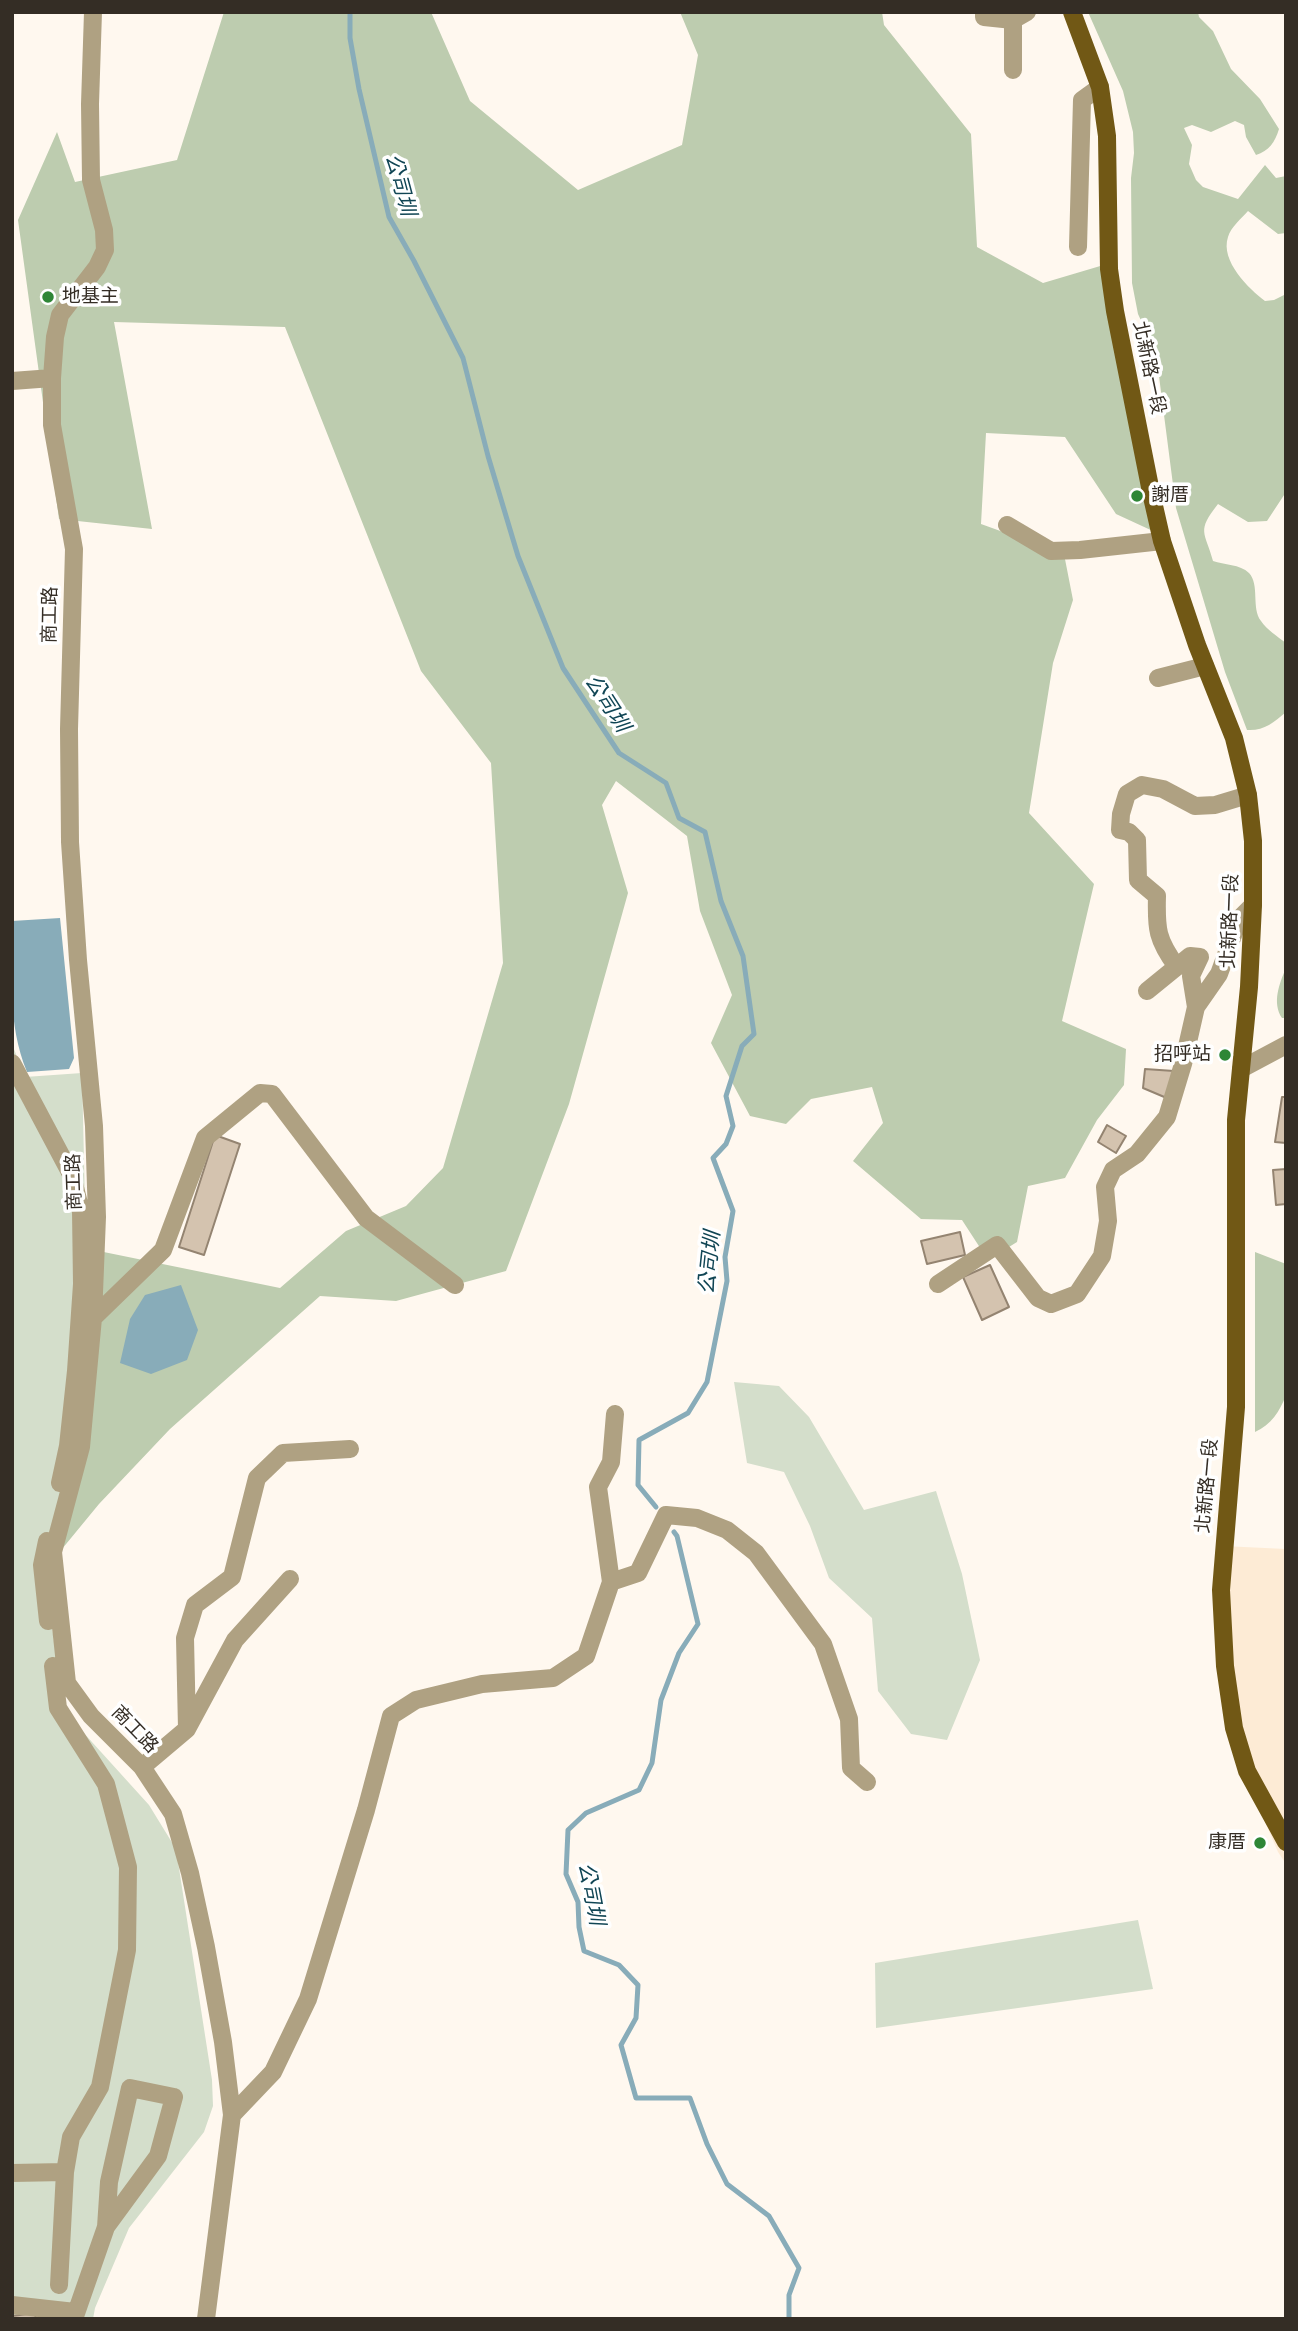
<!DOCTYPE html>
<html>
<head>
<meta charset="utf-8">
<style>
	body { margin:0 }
	#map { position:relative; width:1298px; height:2331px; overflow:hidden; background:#fff8ef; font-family:"Roboto Condensed",sans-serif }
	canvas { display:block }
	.frame { position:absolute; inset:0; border:14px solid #342d25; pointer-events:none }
</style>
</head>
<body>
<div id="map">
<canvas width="1298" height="2331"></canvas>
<div class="frame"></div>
</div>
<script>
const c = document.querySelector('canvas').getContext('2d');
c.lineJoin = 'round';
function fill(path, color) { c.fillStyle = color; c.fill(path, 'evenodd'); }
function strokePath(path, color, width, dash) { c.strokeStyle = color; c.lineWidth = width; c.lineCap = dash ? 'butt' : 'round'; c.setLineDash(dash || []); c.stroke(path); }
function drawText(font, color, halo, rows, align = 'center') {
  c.font = font + ' "Roboto Condensed","Noto Sans TC",sans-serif'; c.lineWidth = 7; c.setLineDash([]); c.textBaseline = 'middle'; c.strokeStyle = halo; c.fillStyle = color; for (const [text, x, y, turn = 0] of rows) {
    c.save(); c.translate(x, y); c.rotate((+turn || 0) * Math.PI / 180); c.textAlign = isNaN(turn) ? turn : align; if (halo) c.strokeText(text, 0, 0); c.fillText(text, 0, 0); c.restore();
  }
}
fill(new Path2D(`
	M1223 1546 1286 1549V1864L1278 1852 1231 1743Z`), '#fdebd5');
fill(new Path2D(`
	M12 1044 25 1077 82 1073 86 1249 72 1446 44 1566 63 1710 149 1805 176 1849 212 2080 213 2106 204 2132 129 2228 95 2308 93 2319H12Z
	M734 1382 779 1386 809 1417 864 1510 936 1491 962 1574 980 1660 947 1740 911 1734 878 1691 872 1618 829 1578 810 1526 784 1472 747 1463Z
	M1138 1920 1153 1989 876 2028 875 1963Z`), '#d4decb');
fill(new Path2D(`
	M224 12H431L470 101 578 190 682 145 698 55 680 12H882L884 25 971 134 977 247 1043 283 1107 264 1155 532 1116 514 1065 437 986 433 981 524 1064 554 1073 600 1053 663 1029 813 1094 884 1062 1021 1126 1049 1124 1085 1097 1120 1065 1178 1028 1186 1017 1242 988 1260 962 1220 921 1219 853 1161 883 1123 872 1087 811 1099 786 1124 750 1116 711 1043 732 995 700 911 687 836 616 781 602 805 628 893 569 1104 506 1271 396 1301 320 1296 170 1429 99 1504 48 1566 77 1446 89 1249 280 1288 346 1231 406 1206 443 1168 503 963 491 763 421 671 285 327 114 322 152 529 59 519 18 220 57 132 75 182 177 160Z
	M1088 12H1198L1199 17 1213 31 1231 69 1260 99 1279 129C1275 142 1269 151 1256 155L1246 137 1244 125 1235 121 1211 132 1192 125 1184 128 1192 145 1189 164 1196 180 1203 187 1238 199 1265 165 1276 178 1286 176V233L1278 234 1248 211C1241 219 1231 227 1228 237 1220 261 1249 289 1265 301L1274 300 1286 294V492L1267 521 1248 522 1218 504C1196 532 1205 531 1213 561 1224 565 1240 564 1249 573 1260 585 1251 608 1261 621 1267 630 1277 636 1286 643V712C1273 723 1264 731 1247 730L1225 672 1176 508 1156 353 1138 314 1132 283 1131 178 1134 153 1133 132 1123 91Z
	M1286 968V1018H1282C1272 1003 1279 984 1286 968Z
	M1255 1252 1286 1264V1395C1280 1411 1271 1425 1255 1432Z`), '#bdccaf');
fill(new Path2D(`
	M60 918 74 1058 69 1069 27 1072C7 1023 12 972 12 921Z
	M181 1285 198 1330 187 1360 151 1374 120 1363 130 1319 145 1295Z`), '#88acb9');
strokePath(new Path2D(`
	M350 12V38L359 89 389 217 414 261 463 358 488 456 518 556 563 668 619 753 666 783 679 818 705 832 721 901 743 956 754 1034 742 1046 726 1096 733 1126 726 1144 713 1158 733 1211 725 1257 727 1281 707 1382 688 1413 639 1440 638 1485 656 1507
	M674 1532 677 1536 698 1624 679 1653 661 1700 652 1763 639 1790 586 1813 568 1830 566 1874 578 1902 579 1927 584 1951 619 1965 638 1985 636 2018 621 2045 636 2098H690L707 2144 727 2184 769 2216 799 2268 789 2295V2319`), '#88acb9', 5);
const building = new Path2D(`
	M1145 1069 1174 1071 1169 1099 1143 1088Z
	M1282 1097H1286V1143L1275 1142Z
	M1107 1125 1126 1136 1116 1153 1098 1142Z
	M215 1135 240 1144 204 1255 179 1247Z
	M1286 1169V1204L1276 1205 1273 1170Z
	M960 1232 965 1255 927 1264 921 1241Z
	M990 1265 1009 1307 982 1320 963 1277Z
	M35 2313 36 2319H12V2316Z`);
fill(building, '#d4c3af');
strokePath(building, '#948471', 2);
strokePath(new Path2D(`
	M93 12 90 104 91 180 104 230 105 250 97 267 60 315 55 337 52 378V425L74 549 69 729 70 842 78 960 94 1126 97 1217 93 1318 81 1447 53 1552 67 1683 91 1716 142 1767 173 1814 190 1873 206 1947 223 2042 232 2115 206 2319
	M984 12V17L1013 20 1027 12
	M1013 70V20
	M1078 247 1082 100 1100 87
	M12 381 52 378
	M1007 525 1051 551 1080 550 1162 541
	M1158 678 1205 666
	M1177 967C1157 940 1156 929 1157 896L1138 880 1137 840 1129 832 1120 830 1121 814 1127 794 1142 785 1163 789 1195 806 1215 805 1248 795
	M1147 991 1190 956 1200 957 1191 976 1196 1007
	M12 1063 72 1176 81 1211 82 1284 76 1371 68 1446 60 1483
	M1241 1069 1286 1045
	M938 1284 997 1245 1038 1298 1051 1304 1077 1294 1102 1256 1108 1221 1105 1187 1113 1170 1137 1154 1167 1117 1183 1064 1196 1007 1219 974 1239 919 1253 905
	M93 1318 163 1250 205 1138 260 1093 272 1094 366 1218 455 1285
	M47 1541 42 1565 48 1621
	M611 1582 638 1573 666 1515 697 1518 727 1530 756 1553 823 1644 849 1719 851 1768 867 1782
	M53 1666 58 1708 106 1784 128 1867 127 1950 100 2087 71 2137 65 2172 59 2285
	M187 1729 235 1640 290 1579
	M142 1767 187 1729 185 1638 195 1605 232 1577 257 1478 283 1453 350 1449
	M232 2115 273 2072 308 1999 366 1810 391 1716 416 1700 482 1684 553 1678 586 1656 611 1582 598 1487 611 1462 615 1414
	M12 2173 65 2172
	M12 2305 75 2312
	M74 2319 106 2227 158 2156 174 2097 130 2088 109 2182 106 2227`), '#afa182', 18);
strokePath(new Path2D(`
	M1072 12 1100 87 1107 136 1109 269 1115 311 1152 497 1162 541 1197 645 1234 738 1248 795 1253 841V905L1249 987 1236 1120V1407L1221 1590 1225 1666 1234 1728 1247 1771 1286 1842`), '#715815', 18);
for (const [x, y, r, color] of [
	[48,297,7,"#2e8636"],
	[1137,496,7,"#2e8636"],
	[1225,1055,7,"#2e8636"],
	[1260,1843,7,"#2e8636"]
]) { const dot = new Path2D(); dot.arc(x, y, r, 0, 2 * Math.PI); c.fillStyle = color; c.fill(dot); strokePath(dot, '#fff', 2.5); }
drawText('19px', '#342d25', '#fff', [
	["地基主",62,297],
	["謝厝",1151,496],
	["招呼站",1211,1055,"right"],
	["康厝",1246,1843,"right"]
], 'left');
drawText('19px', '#342d25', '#fff', [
	["北新路一段",1148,368,78],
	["商工路",51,615,-89],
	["北新路一段",1231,921,-88],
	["商工路",75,1182,-92],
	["北新路一段",1208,1486,-85],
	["商工路",134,1730,46]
]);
drawText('italic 21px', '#104554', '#fff', [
	["公司圳",399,185,75],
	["公司圳",606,704,57],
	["公司圳",711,1263,-84],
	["公司圳",590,1894,79]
]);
</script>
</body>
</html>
